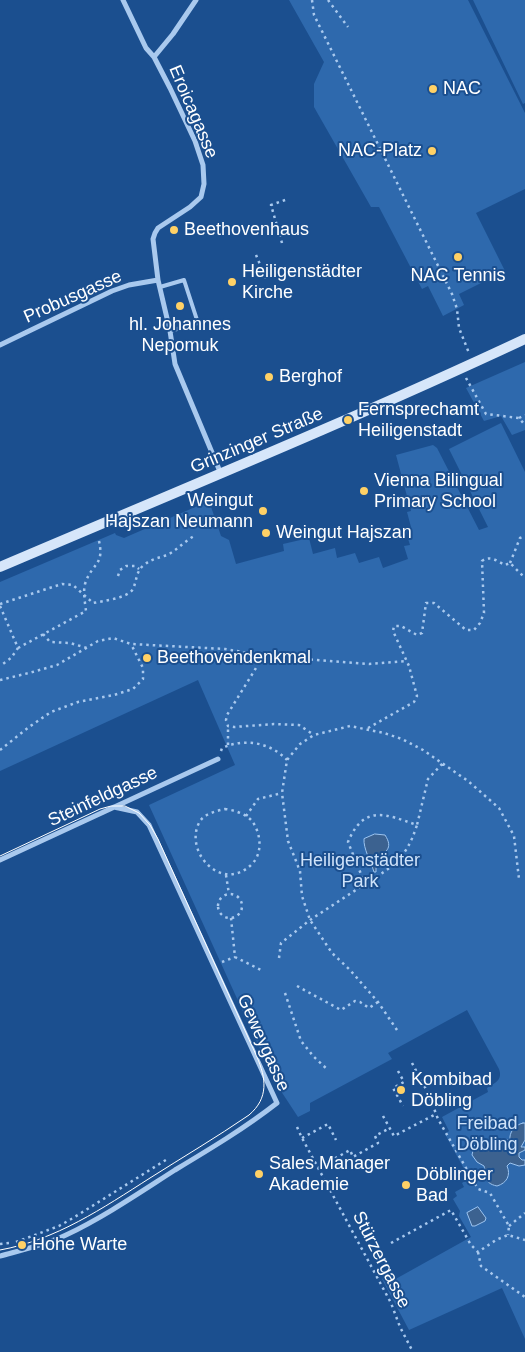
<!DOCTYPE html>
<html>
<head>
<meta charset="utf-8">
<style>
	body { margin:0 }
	canvas { display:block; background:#1b4f8f }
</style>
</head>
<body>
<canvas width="525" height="1352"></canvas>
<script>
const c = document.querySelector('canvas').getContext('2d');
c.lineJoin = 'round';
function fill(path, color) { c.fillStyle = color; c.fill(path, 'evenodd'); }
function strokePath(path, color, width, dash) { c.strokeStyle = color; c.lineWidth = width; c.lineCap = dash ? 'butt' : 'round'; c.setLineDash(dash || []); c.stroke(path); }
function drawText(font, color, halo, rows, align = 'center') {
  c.font = font + ' Helvetica,sans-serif'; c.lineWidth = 4; c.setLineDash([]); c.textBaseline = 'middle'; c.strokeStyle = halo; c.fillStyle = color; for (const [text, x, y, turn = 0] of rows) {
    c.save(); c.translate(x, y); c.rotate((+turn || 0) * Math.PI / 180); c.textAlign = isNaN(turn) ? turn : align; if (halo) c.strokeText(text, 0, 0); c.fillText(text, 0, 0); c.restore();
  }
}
fill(new Path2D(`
	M289 0H468L525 113V189L476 213 505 271 459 294 464 305 443 316 428 286 422 289 379 207H371L314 107V84L324 62Z
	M473 0H525V103L523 104Z
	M525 362V430L512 435 501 416 484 421 466 388Z
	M501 423 525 472V1339L502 1288 409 1330 382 1279 389 1275 392 1281 471 1237 459 1216 460 1211 453 1199 457 1196 455 1192 464 1187 462 1183 469 1178 445 1134 449 1131 442 1117 488 1092 487 1088C495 1083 503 1080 499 1069L467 1010 388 1053 392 1059 310 1103V1111L298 1117 275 1082 149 805 235 765 198 680 0 771V582L115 533 116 535 124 538 209 501 221 536 229 540 236 564 284 551 283 544 309 538 313 554 335 548 337 558 355 553 359 563 379 557 383 568 408 559 404 546 410 545 405 529 411 527 407 512 411 511 396 455 433 445 437 448 479 530 488 527 449 449Z`), '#2e69ad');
const water = new Path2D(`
	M375 834 385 835C394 849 385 852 376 859V872H374C371 862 363 848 364 839Z
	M523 1123H525V1140L521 1147H525V1150L519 1153V1157L522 1160H525V1165L519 1166 510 1163 507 1166C511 1175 507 1183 497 1186 483 1183 487 1176 484 1166L477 1162 472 1155 474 1146 480 1140H488L495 1145 501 1144 506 1140H510C509 1133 514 1125 523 1123Z
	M478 1207 486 1218 485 1221 475 1226H472L467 1213Z`);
fill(water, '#3c6290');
strokePath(water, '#9cc4f0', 1);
strokePath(new Path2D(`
	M312 0 314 15 452 294 457 309 459 328 469 353
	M328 0 348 27
	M282 243 271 205 288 199
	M256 255 264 274
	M266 278V279
	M466 378 486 414 519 418 525 425
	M519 418 525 415
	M510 563 520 538 525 536
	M118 576 120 570 126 566H135L139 569
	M0 604 62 584 73 585 93 603C103 601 128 598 133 589 137 580 136 571 144 565 152 558 161 558 169 554 178 549 185 541 194 536
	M0 606 18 648 11 658 0 666
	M43 634 50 642 70 643 87 648
	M18 648 86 611C85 603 83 591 85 584 92 562 106 566 98 537
	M304 659 369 664 407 661
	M0 680 29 673 57 665 98 641 113 638 131 644 225 649 248 653 256 656 258 662 256 668 227 715 226 720 228 726 234 727 274 724 299 725 314 735
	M368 728 414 702 417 696 409 666 393 631 394 626H401L417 635 422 633 426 603H434L466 630H474L480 623 484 613 482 561C490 555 497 561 505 565L510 563 525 578
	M228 745V726
	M0 750 29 727 51 712 78 702 114 695 133 689 143 679V668L131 644
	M221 751 222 748C244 738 270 742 287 760
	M225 809C234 810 246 814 252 821 261 833 263 853 252 864 222 894 184 852 199 823 203 814 216 811 225 809Z
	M246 816 258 799 282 793
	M226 875 229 894
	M365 884C394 866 406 859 417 825
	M218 906a12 12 0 1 1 24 0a12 12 0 1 1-24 0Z
	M231 918 235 957 261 970
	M279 958 281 943 310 920 365 884 348 842C364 804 385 814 417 825L428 779 443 763
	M222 962 235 957
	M297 986 341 1010 355 1001 360 1002 369 1008 378 1002
	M285 993 301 1041 314 1057 327 1069
	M397 1030 378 1002 350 970 332 953 310 920 302 896 300 871 288 841 282 793 287 760 300 744 314 735 350 726 384 733 402 739 423 750 468 781 499 808 514 836 519 879
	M412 1063 428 1093 438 1119 478 1189 490 1193 509 1226 508 1235
	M398 1071 404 1082 393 1088 403 1106
	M383 1116 394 1136 436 1114
	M297 1127 302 1138 391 1303 400 1327 413 1352
	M302 1138 328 1124 336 1140
	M318 1168 350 1150 353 1157 378 1143 375 1136 390 1128
	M509 1226 525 1213
	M16 1242 59 1226 73 1218 169 1158
	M391 1243 451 1210 471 1245 478 1252 496 1240 508 1235 525 1240
	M0 1244 10 1243
	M478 1252 481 1266 525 1297`), '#a9c9ee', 2.5, [2.5, 4]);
strokePath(new Path2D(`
	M160 287 184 280 198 323 170 331`), '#a9c9ee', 4);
strokePath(new Path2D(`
	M123 0 146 48 154 57 170 88 195 141 203 165 204 184 201 197 190 207 158 228 155 233 153 239 158 280 170 331 175 364 221 474
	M154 57 173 34 196 0
	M0 345 112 291 129 285 158 280
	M0 860 218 759
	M0 1256C22 1250 45 1245 66 1235 104 1217 139 1193 175 1170 210 1149 245 1128 277 1103L149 825 137 812 114 807`), '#a9c9ee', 5);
strokePath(new Path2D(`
	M0 567C176 492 352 420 525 339`), '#d6e6fa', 10);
strokePath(new Path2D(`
	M0 856 100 809 111 806H125L139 813 150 825 158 839 257 1057C266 1078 269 1098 249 1115 217 1137 183 1157 150 1178 103 1208 56 1240 0 1250`), '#fff', 1);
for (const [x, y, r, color] of [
	[433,89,5,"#ffd166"],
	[432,151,5,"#ffd166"],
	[174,230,5,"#ffd166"],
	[458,257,5,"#ffd166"],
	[232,282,5,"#ffd166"],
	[180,306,5,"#ffd166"],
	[269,377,5,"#ffd166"],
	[348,420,5,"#ffd166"],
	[364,491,5,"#ffd166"],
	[263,511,5,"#ffd166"],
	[266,533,5,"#ffd166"],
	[147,658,5,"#ffd166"],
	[401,1090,5,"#ffd166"],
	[259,1174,5,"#ffd166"],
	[406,1185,5,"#ffd166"],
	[22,1245,5,"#ffd166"]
]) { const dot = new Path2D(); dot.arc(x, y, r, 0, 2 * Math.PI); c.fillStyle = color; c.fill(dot); strokePath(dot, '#1b4f8f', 2); }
drawText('18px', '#fff', '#1b4f8f', [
	["NAC",443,89],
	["NAC-Platz",422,151,"right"],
	["Beethovenhaus",184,230],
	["Heiligenstädter",242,272],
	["Kirche",242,293],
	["NAC Tennis",458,276,"center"],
	["hl. Johannes",180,325,"center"],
	["Nepomuk",180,346,"center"],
	["Berghof",279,377],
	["Fernsprechamt",358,410],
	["Heiligenstadt",358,431],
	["Vienna Bilingual",374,481],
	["Primary School",374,502],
	["Weingut",253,501,"right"],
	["Hajszan Neumann",253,522,"right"],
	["Weingut Hajszan",276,533],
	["Beethovendenkmal",157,658],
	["Kombibad",411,1080],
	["Döbling",411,1101],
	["Sales Manager",269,1164],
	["Akademie",269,1185],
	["Döblinger",416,1175],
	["Bad",416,1196],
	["Hohe Warte",32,1245]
], 'left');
drawText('18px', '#fff', '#1b4f8f', [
	["Eroicagasse",193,112,67],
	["Probusgasse",73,297,-24],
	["Grinzinger Straße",257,441,-23],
	["Steinfeldgasse",103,797,-25],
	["Geweygasse",263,1043,66],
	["Stürzergasse",381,1260,63]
]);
drawText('18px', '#cfe3fa', '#1b4f8f', [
	["Heiligenstädter",360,861],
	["Park",360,882],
	["Freibad",487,1124],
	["Döbling",487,1145]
]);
</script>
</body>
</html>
